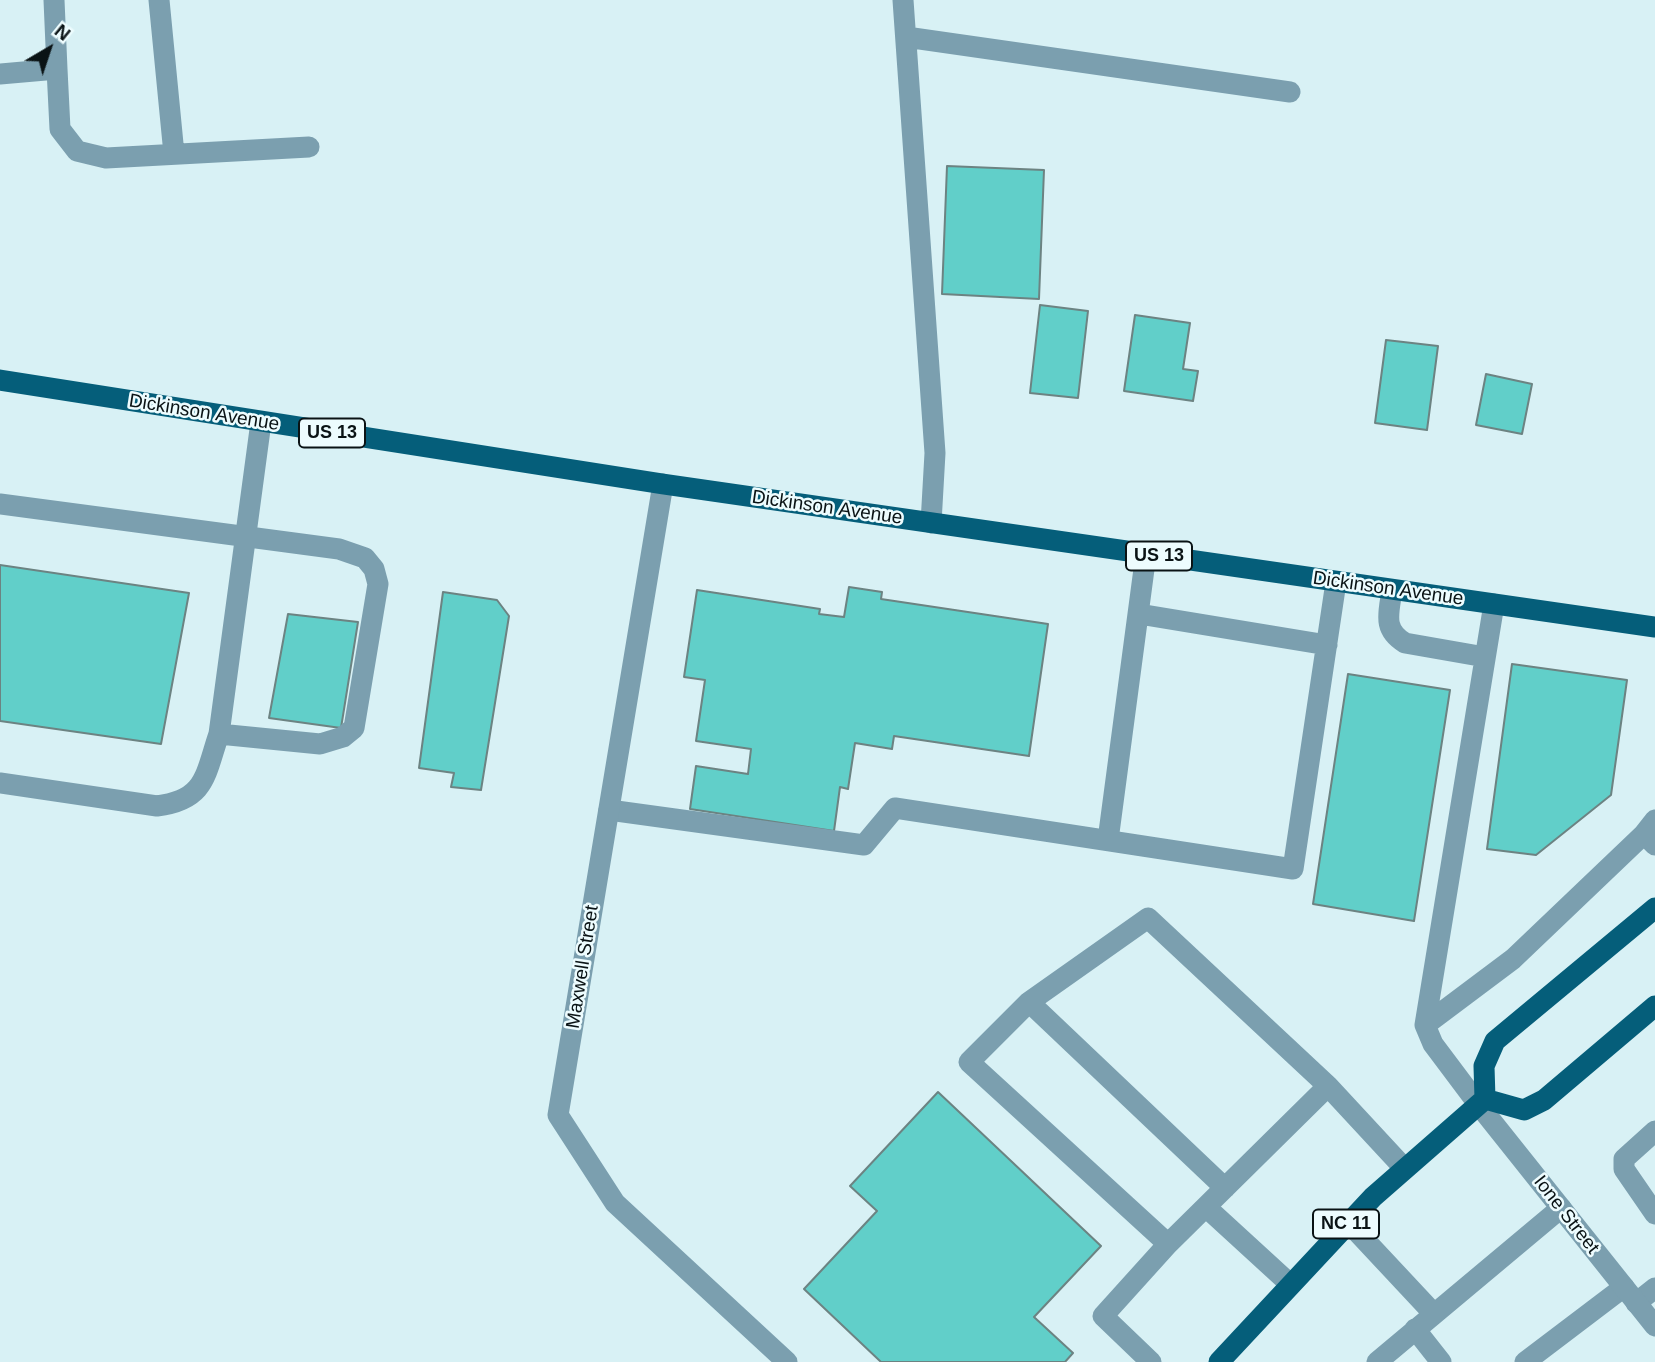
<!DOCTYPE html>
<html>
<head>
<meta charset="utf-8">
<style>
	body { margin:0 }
	#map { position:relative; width:1655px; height:1362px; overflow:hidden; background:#d8f1f5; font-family:Helvetica,sans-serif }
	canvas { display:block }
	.north { position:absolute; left:14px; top:14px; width:70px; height:70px; -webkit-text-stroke:5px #edfcfe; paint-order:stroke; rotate:39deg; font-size:19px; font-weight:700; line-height:28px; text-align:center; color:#0a1315 }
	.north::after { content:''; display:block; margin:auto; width:24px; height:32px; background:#0a1315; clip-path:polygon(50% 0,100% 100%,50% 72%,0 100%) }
</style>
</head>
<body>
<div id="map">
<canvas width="1655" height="1362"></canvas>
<div class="north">N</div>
</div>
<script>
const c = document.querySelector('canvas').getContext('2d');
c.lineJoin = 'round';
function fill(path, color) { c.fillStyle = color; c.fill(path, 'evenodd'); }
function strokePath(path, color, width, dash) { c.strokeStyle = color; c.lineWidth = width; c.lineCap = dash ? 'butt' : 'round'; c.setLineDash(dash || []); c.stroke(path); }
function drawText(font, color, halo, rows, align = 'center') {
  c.font = font + ' Helvetica,sans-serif'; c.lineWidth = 5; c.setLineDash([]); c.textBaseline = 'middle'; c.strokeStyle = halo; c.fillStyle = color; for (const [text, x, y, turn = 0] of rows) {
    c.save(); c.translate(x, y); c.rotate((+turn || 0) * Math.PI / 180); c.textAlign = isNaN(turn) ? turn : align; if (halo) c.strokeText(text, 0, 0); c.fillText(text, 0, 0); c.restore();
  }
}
const building = new Path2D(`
	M947 166 1044 170 1039 299 942 294Z
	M1040 305 1088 311 1078 398 1030 393Z
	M1135 315 1190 323 1183 369 1198 371 1193 401 1124 391Z
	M1386 340 1438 346 1427 430 1375 423Z
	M1486 374 1532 384 1522 434 1476 425Z
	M0 565 189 593 161 744 0 721Z
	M849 587 882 592 881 599 1048 624 1029 756 894 736 892 749 855 743 848 789 840 787 834 831 690 809 696 766 748 774 751 749 696 741 705 680 684 677 697 590 820 609 819 614 844 617Z
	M443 592 497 600 509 616 481 790 451 787 454 773 419 768Z
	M288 614 358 622 341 728 269 718Z
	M1512 664 1627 680 1611 795 1536 855 1487 849Z
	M1348 674 1450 690 1414 921 1313 904Z
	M938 1092 1101 1246 1034 1317 1073 1353 1065 1362H881L804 1289 877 1211 850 1186Z`);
fill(building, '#61cfc9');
strokePath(building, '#6c8382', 2);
strokePath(new Path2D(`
	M54 0 57 69
	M159 0 174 154
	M903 0 935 453 931 523
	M906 37 1290 92
	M0 74 57 69 60 129 77 151 106 158 309 147
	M0 504 339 549 365 558 374 569 378 584 354 728 343 737 320 744 219 734 261 422
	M1392 590C1389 613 1382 629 1405 643L1485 657
	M1139 614 1327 645
	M0 783 157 806C206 800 205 775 219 734
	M609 810 864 845 895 808 1293 869 1336 582
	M1655 820 1644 834 1655 845
	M1108 840 1146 554
	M1029 1002 1148 918 1328 1086
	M1425 1025 1513 959 1644 834
	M1478 1104 1433 1044 1425 1025 1494 604
	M1655 1131 1624 1159V1169L1655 1214
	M1207 1208 1290 1284
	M1348 1222 1434 1314
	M1168 1244 1328 1086 1404 1168
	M1636 1303 1655 1288
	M1415 1329 1441 1362
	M1151 1362 1103 1316 1168 1244 969 1062 1029 1002 1225 1188
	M1377 1362 1561 1208
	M1525 1362 1624 1287`), '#7b9faf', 21);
strokePath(new Path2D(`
	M663 484 558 1115 615 1203 787 1362
	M1478 1104 1655 1326`), '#7b9faf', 21);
strokePath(new Path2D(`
	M0 380 663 484 1655 627
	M1485 1099 1484 1066 1495 1041 1655 908
	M1485 1099 1524 1110 1544 1100 1655 1006
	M1219 1362 1373 1197 1485 1099`), '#055e7a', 21);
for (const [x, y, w] of [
	[332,433,66],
	[1159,556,66],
	[1346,1224,66]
]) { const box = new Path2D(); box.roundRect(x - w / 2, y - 14.5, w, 29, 5); c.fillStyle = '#edfcfe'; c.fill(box); strokePath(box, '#0a1315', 2); }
drawText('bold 18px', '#0a1315', null, [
	["US 13",332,433],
	["US 13",1159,556],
	["NC 11",1346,1224]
]);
drawText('19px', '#0a1315', '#edfcfe', [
	["Dickinson Avenue",204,413,9],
	["Dickinson Avenue",827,508,8],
	["Dickinson Avenue",1388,589,8],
	["Maxwell Street",583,967,-81],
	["Ione Street",1566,1215,52]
]);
</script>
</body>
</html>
